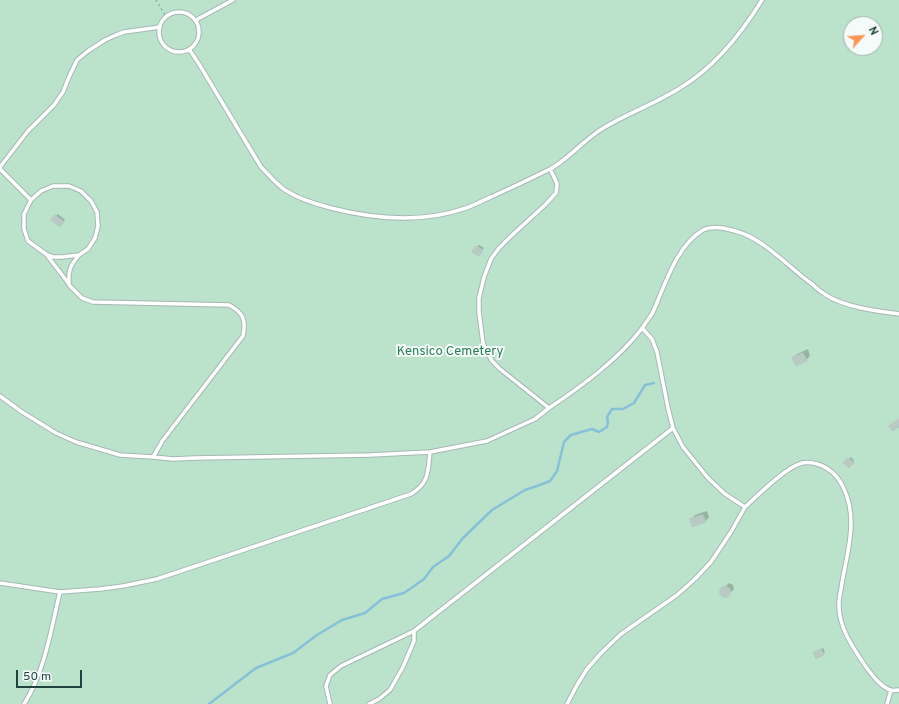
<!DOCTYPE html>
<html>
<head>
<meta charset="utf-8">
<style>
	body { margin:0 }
	#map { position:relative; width:899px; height:704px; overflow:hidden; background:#e4efec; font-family:Overpass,sans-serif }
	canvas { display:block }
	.north { position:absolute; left:843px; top:16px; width:40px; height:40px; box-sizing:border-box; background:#f5fbf9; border:1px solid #a0b1af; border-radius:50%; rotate:64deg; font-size:11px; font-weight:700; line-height:16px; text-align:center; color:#21433f }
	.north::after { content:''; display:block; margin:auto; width:14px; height:18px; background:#ff9552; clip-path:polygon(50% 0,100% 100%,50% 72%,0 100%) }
	.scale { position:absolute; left:16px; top:670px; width:66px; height:18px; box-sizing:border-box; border:2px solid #21433f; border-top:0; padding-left:5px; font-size:12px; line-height:14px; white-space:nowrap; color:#21433f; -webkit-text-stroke:3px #f5fbf9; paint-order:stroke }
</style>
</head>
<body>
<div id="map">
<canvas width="899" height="704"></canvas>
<div class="north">N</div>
<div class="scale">50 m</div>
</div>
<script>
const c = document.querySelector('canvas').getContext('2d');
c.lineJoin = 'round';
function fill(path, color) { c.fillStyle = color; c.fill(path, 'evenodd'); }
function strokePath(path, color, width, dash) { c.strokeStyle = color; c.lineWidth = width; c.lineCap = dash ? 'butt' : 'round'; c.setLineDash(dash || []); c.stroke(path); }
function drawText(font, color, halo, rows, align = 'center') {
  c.font = font + ' Overpass,sans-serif'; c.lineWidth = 4; c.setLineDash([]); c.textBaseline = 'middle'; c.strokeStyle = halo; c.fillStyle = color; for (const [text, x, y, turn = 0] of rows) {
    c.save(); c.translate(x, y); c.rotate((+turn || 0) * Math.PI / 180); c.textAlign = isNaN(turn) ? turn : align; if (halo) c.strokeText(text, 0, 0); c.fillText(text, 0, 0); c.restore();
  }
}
fill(new Path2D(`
	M0 0H899V704H0ZM851 24H875V48H851Z`), '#bbe2cb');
fill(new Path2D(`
	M58 214 65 220 62 224 52 220Z
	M479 245 484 248 480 253 477 247Z
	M808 349 810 356 806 360 793 358 797 354Z
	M851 457 854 461 849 467 845 463Z
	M707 511 709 517 705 522 691 520 695 515Z
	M729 583 733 585 734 589 727 596 723 597 721 596 720 592Z
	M823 648 825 652 816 658 814 653Z`), '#0003');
strokePath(new Path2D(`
	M209 704 256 668 293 653 317 635 342 620 365 613 382 599 404 593 424 579 433 567 449 556 463 538 492 510 525 490 537 486 550 481 557 471 564 442 571 435 592 429 599 432 607 427 608 422 607 417 612 409H623L634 403 645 385 654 383`), '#86c1da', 2.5);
const building = new Path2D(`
	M55 215 64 222 60 227 51 220Z
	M476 246 483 250 479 256 472 252Z
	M803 353 807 361 796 366 792 358Z
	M899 419V427L892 431 889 426Z
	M848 458 854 463 849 468 843 463Z
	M703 515 706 522 692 527 690 519Z
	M719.5 592a5.5 5.5 0 1 1 11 0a5.5 5.5 0 1 1-11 0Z
	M821 649 824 655 816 659 813 653Z`);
fill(building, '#b9cac5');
strokePath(building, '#b5cac4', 1);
const lane = new Path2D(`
	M159 32a20 20 0 1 1 40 0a20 20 0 1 1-40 0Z
	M196 20 233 0
	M189 49 199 64 261 167C269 175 276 184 285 190 299 199 315 204 331 208 374 219 423 223 466 208 475 205 483 200 491 197 511 188 530 179 550 169L554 177 557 184 556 193 545 205 510 237 499 248 491 259 484 277 479 298V312L483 343 487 352 492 361 500 369 549 408C582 386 619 359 643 327 646 322 650 317 653 312 665 285 676 246 703 230 709 227 716 227 723 228 730 230 737 231 744 234 767 243 791 269 812 284 816 288 821 292 826 295 844 307 877 311 899 314
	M0 167 28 131 54 105 63 92 69 77 77 60 88 51 105 40 116 35 124 32 160 27
	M0 169 31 200
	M550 169C554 167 558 164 562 161 577 150 589 136 605 127 629 113 656 103 680 88 715 67 741 34 762 0
	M53 186H69L81 191 91 201 97 212 98 226 95 238 88 249 79 255 62 257H53L46 254 28 241 24 229V214L31 200 41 191Z
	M46 254 69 284
	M0 396 22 412 56 433 76 442 120 455 153 457 163 440 243 336C246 320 244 313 229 305L93 302 82 298 69 285C68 270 70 266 79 255
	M153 457 173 459 195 458 370 455 430 452 487 441 535 419 549 408
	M745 507C758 495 786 467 802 463 807 462 813 463 817 464 842 471 851 500 851 523 851 546 844 567 841 589 840 594 839 599 839 604 838 627 854 649 866 667 873 676 880 686 890 690 893 691 896 690 899 690
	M0 583 60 592 100 589 123 586 157 579 411 494C429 483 428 472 430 452
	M24 704C45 671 51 629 60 592
	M330 704 326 686 330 675 341 666 414 631 673 428
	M369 704 379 699 390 690 403 667 414 641V631
	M567 704 577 685 587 669 601 653 621 634 677 595 695 579 711 562 731 532 745 507 725 494 708 478 683 447 673 428 668 408 657 352 652 339 642 328
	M887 704 891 690`);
strokePath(lane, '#a6b8b5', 5.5);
strokePath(new Path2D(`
	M156 0 166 17`), '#81b6ad', 1.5, [2, 3]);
strokePath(lane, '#fff', 3.5);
drawText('13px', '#267f55', '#f5fbf9', [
	["Kensico Cemetery",450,352]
]);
</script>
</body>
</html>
